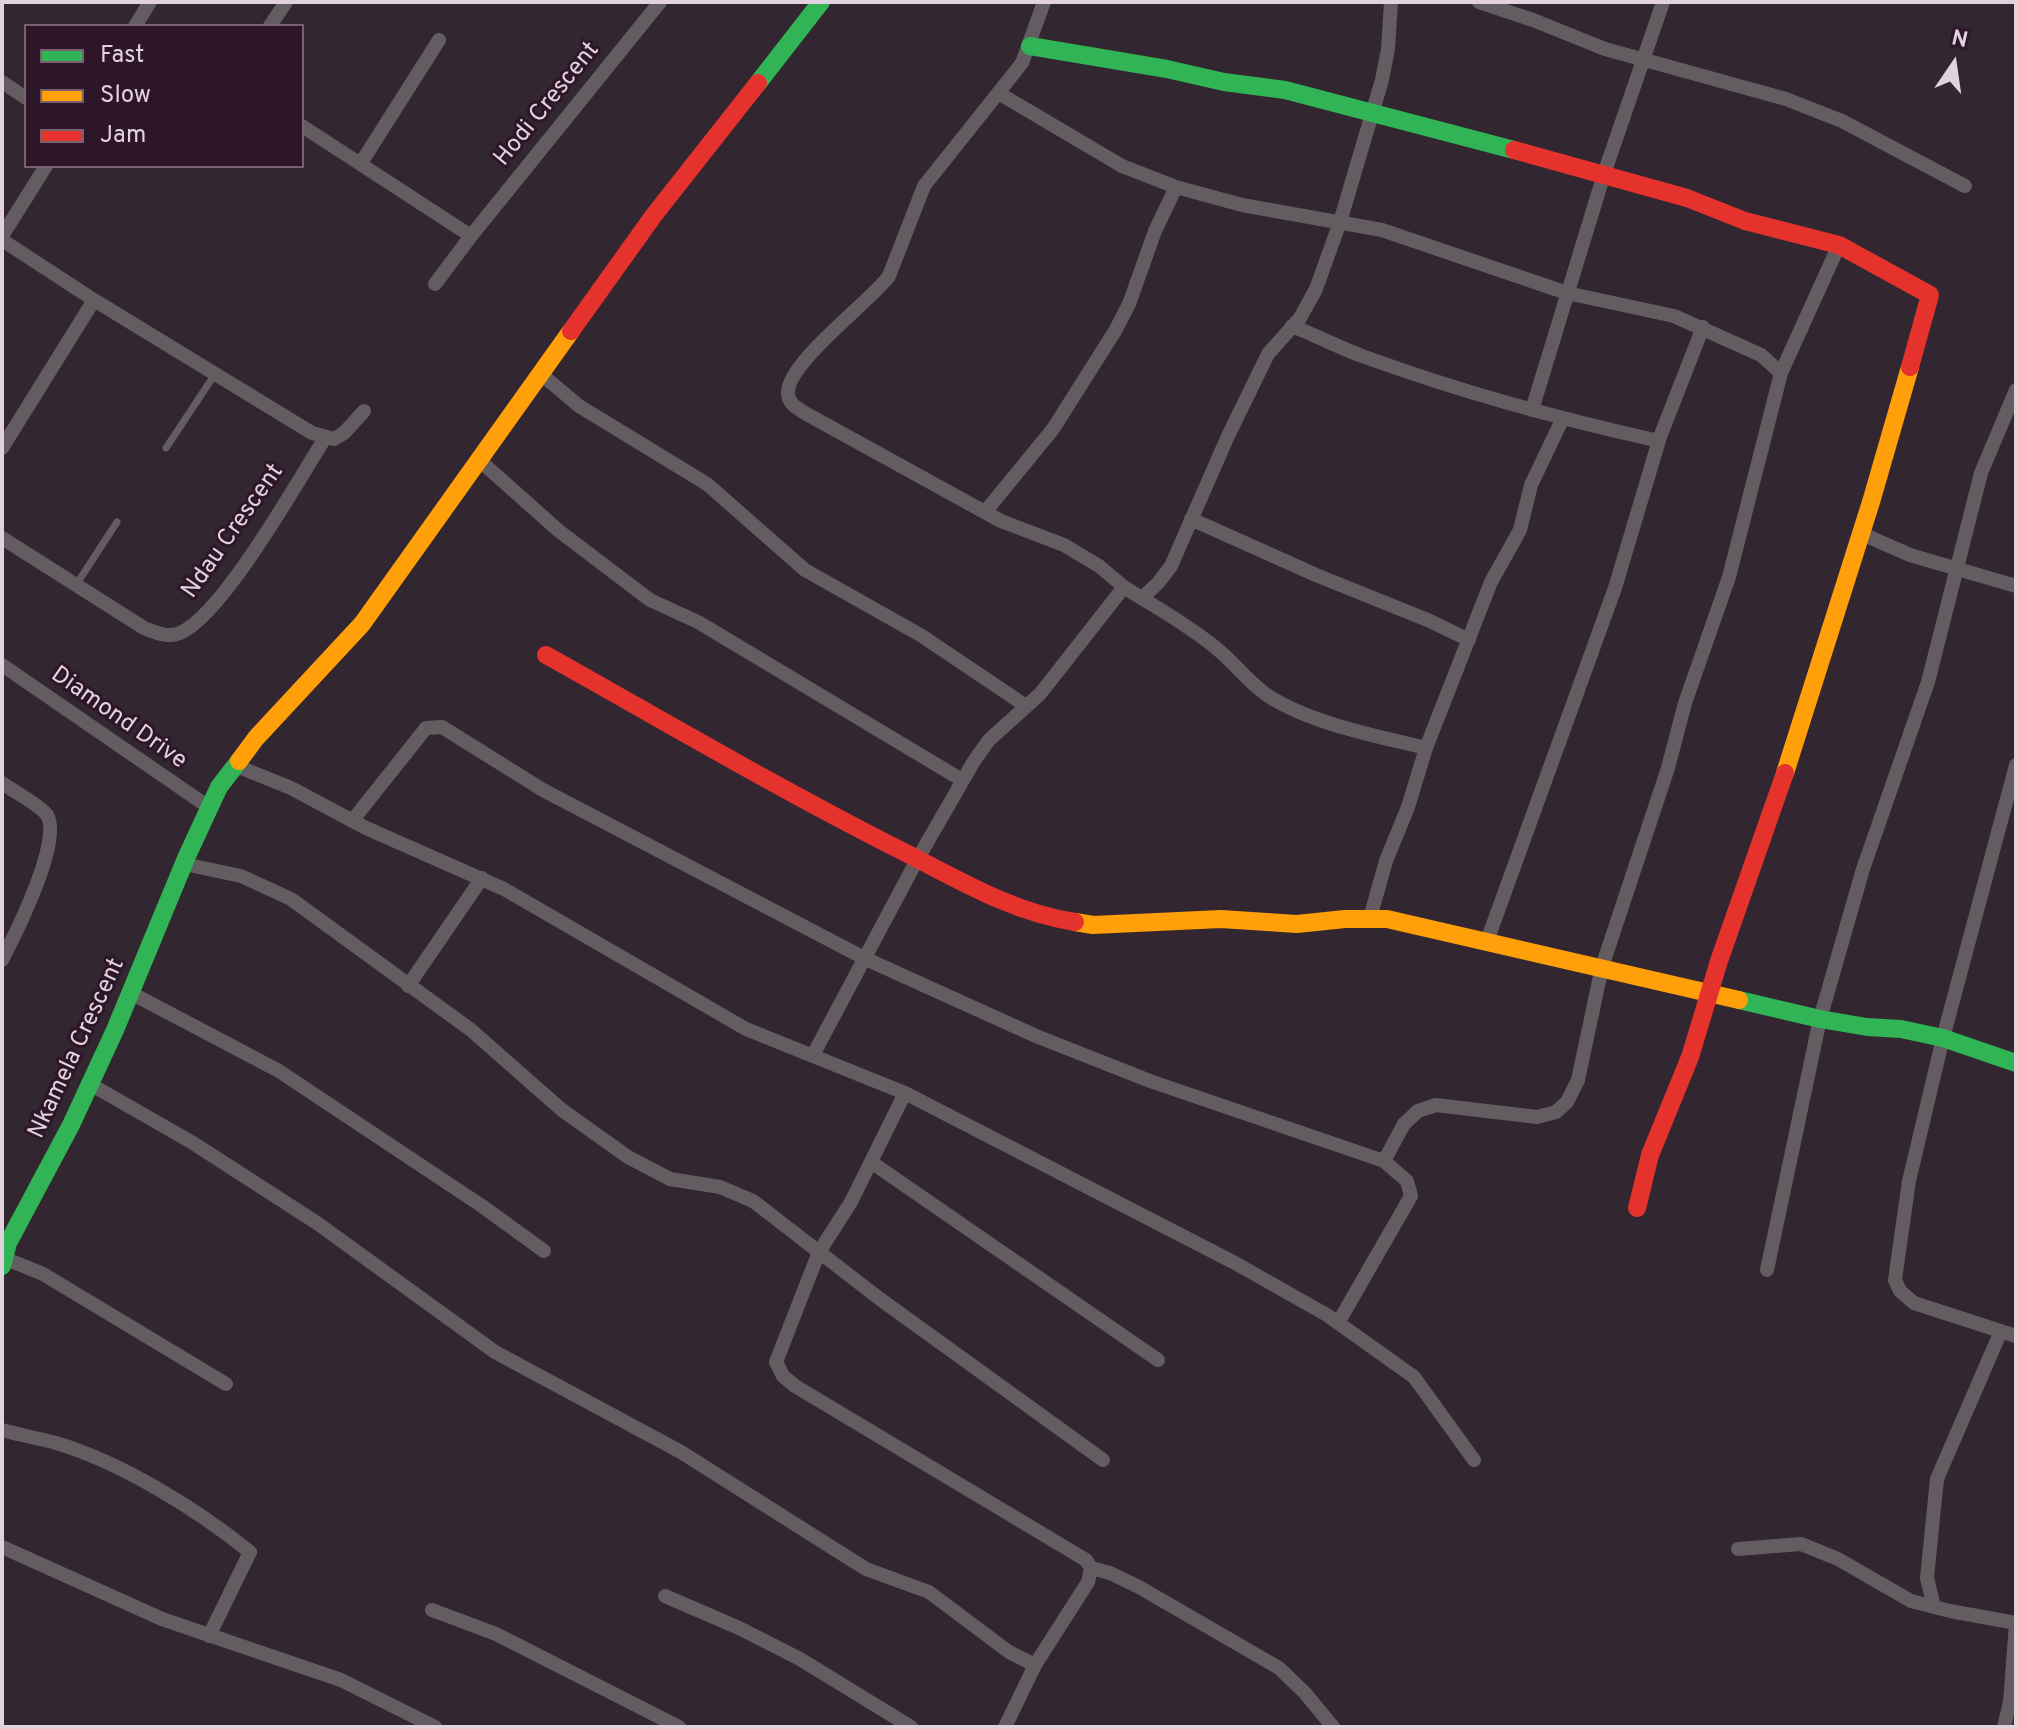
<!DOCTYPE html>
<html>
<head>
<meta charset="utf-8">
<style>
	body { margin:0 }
	#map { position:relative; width:2018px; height:1729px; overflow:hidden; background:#322630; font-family:Overpass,sans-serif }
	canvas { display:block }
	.frame { position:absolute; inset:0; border:4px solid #e2d2de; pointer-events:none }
	.legend { position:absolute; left:24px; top:24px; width:280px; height:144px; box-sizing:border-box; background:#2e1629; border:2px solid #766171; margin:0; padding:10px 14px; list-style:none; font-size:24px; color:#e2d2de }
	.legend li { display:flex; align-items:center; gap:16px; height:40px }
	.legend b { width:40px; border:2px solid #766171 }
	.north { position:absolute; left:1914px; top:24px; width:80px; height:80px; -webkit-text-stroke:6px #2e1629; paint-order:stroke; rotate:13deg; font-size:22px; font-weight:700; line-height:32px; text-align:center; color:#e2d2de }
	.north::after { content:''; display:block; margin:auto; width:28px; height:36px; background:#e2d2de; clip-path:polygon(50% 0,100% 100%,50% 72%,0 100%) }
</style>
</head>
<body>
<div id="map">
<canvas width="2018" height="1729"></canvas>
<div class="frame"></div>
<ul class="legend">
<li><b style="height:10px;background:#30b455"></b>Fast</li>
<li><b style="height:10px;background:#ff9f0a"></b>Slow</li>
<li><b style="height:10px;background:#e5322d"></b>Jam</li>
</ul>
<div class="north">N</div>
</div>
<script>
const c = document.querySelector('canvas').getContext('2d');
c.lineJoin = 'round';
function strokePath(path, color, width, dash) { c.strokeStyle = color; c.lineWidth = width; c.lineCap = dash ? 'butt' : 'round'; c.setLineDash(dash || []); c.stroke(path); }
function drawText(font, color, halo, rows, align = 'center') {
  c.font = font + ' Overpass,sans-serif'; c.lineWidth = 6; c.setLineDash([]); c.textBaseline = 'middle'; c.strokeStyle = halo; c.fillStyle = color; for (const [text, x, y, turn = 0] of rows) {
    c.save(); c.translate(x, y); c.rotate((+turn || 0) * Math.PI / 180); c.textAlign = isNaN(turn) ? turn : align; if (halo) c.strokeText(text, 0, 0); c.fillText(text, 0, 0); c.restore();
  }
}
strokePath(new Path2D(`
	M166 448 215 374
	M76 585 117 522`), '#635d62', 7);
strokePath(new Path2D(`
	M1044 2 1022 63 924 186 889 276C871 301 785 364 788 394 789 404 796 407 803 412L1001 521 1064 545 1099 566 1124 587
	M1479 2 1533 20 1605 49 1786 99 1842 121 1965 186
	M135 26 150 2
	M270 26 286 2
	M2 82 26 98
	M1000 94 1122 166 1176 187 1242 205 1382 230 1567 293 1674 316 1761 355 1781 373
	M302 126 471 236
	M361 163 439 40
	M2 236 46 166
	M2 240 94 300 312 433 334 439 344 433 364 411
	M435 284 471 236 660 2
	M1292 326C1317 336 1340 348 1365 357 1461 392 1560 419 1659 441
	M540 373 579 406 707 484 805 570 922 636 1026 706
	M1532 410 1604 174 1663 2
	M2 448 94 300
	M478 459 559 531 650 600 698 622 962 780
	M985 512 1053 429 1115 331 1129 304 1155 231 1176 187
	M1191 519 1316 575 1430 621 1469 640
	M1860 533 1910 555 2016 586
	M2 538 144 628C156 633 168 638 180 633 222 616 298 481 325 438
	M1142 598 1158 583 1171 566 1228 436 1268 354 1300 318 1316 289 1340 222 1382 80 1388 49 1391 2
	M2 665 210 808
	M234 765 291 788 366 828 504 889 746 1029 905 1093 1235 1263 1327 1315 1414 1377 1474 1460
	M2016 765 1943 1038 1909 1181 1895 1280 1900 1291 1914 1303 2016 1336
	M2 783C13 791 40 805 47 815 63 840 15 935 2 960
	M352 821 426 728 442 727 543 790 866 959 1036 1036 1150 1081 1384 1161 1407 1181 1411 1196 1338 1323
	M184 864 241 876 291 899 471 1030 562 1110 628 1157 670 1179 720 1187 753 1201 880 1299 1103 1460
	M1370 918 1386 861 1408 807 1426 748 1491 582 1520 530 1531 485 1562 420
	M1487 941 1615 588 1660 437 1703 327
	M408 986 482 878
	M131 993 279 1071 482 1206 544 1251
	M813 1055 917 860 974 761 989 740 1040 694 1124 587C1155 607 1187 624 1216 648 1235 663 1249 684 1270 697 1313 724 1377 736 1426 748
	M90 1084 193 1143 317 1223 495 1352 681 1452 866 1569 929 1592 1009 1652 1035 1665
	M905 1093 851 1202 819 1252 776 1362 783 1376 795 1386 1086 1560 1091 1568 1088 1582 1035 1665 1005 1727
	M1384 1161 1404 1124 1418 1111 1436 1105 1537 1117 1556 1112 1567 1102 1578 1080 1602 967 1668 768 1685 703 1729 577 1781 373 1839 245
	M871 1162 1158 1360
	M4 1258 43 1274 226 1384
	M1767 1270 1820 1019 1863 869 1928 682 1981 473 2016 390
	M2 1430C20 1435 38 1438 56 1443 121 1462 198 1510 250 1552L209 1636
	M2 1547 162 1619 341 1680 435 1727
	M1738 1549 1801 1544 1838 1559 1911 1601 1950 1611 2016 1623 2010 1702 2004 1727
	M1091 1568 1110 1573 1139 1587 1279 1668 1305 1693 1333 1727
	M665 1596 739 1628 800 1659 911 1727
	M1934 1607 1927 1578 1937 1479 2001 1331
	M432 1610 496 1634 679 1727`), '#635d62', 14);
strokePath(new Path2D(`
	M1030 46 1167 69 1224 82 1285 90 1514 150
	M758 83 821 2
	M1739 1000 1820 1019 1867 1027 1901 1029 1943 1038 2016 1063
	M2 1266 8 1243 71 1125 115 1030 187 856 219 787 239 761`), '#30b455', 18);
strokePath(new Path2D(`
	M239 761 256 738 362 624 571 331
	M1785 773 1871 502 1910 367
	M1075 922 1093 925 1221 919 1297 924 1345 919H1387L1739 1000`), '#ff9f0a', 18);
strokePath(new Path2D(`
	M1514 150 1687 198 1745 221 1839 245 1930 295 1910 367
	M571 331 654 215 758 83
	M546 655C664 721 781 790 902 851 957 879 1013 913 1075 922
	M1637 1208 1650 1155 1690 1057 1719 961 1785 773`), '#e5322d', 18);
drawText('24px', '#e2d2de', '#2e1629', [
	["Hodi Crescent",548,105,-51],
	["Ndau Crescent",234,532,-55],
	["Diamond Drive",118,719,35],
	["Nkamela Crescent",78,1049,-65]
]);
</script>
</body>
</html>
